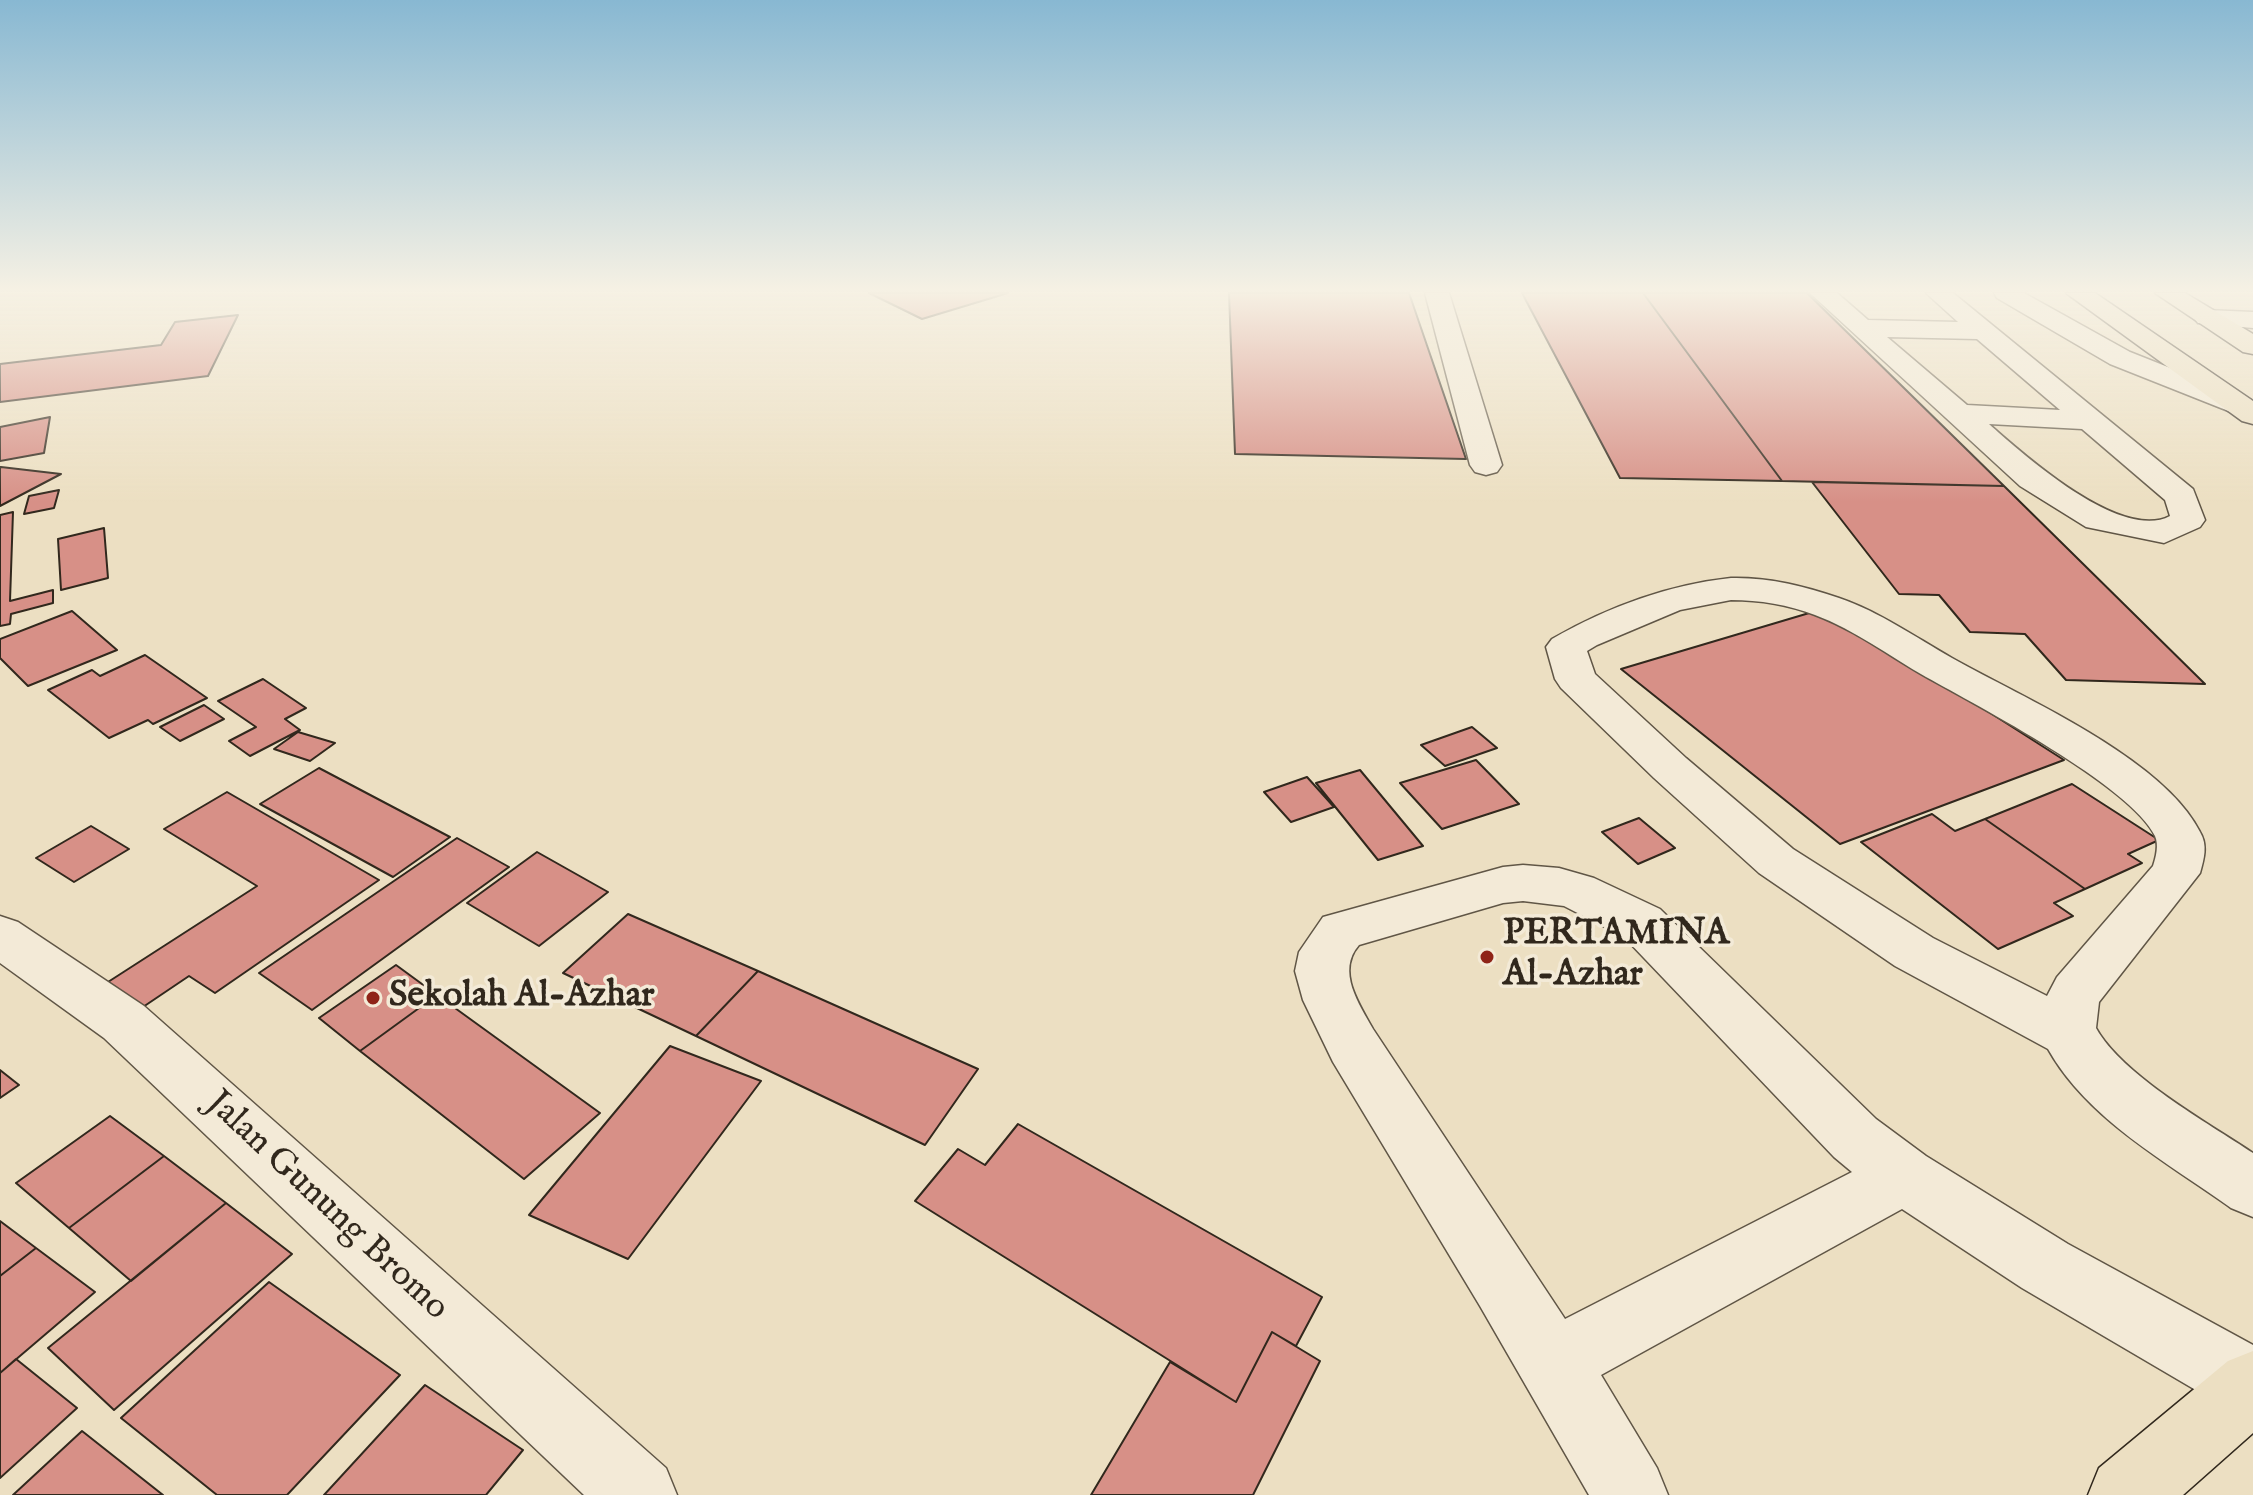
<!DOCTYPE html>
<html>
<head>
<meta charset="utf-8">
<style>
	body { margin:0 }
	canvas { display:block; background:#ecdfc2 }
</style>
</head>
<body>
<canvas width="2253" height="1495"></canvas>
<script>
const c = document.querySelector('canvas').getContext('2d');
c.lineJoin = 'round';
function fill(path, color) { c.fillStyle = color; c.fill(path, 'evenodd'); }
function strokePath(path, color, width, dash) { c.strokeStyle = color; c.lineWidth = width; c.lineCap = dash ? 'butt' : 'round'; c.setLineDash(dash || []); c.stroke(path); }
function drawText(font, color, halo, rows, align = 'center') {
  c.font = font + ' "IM FELL English",serif'; c.lineWidth = 7; c.setLineDash([]); c.textBaseline = 'middle'; c.strokeStyle = halo; c.fillStyle = color; for (const [text, x, y, turn = 0] of rows) {
    c.save(); c.translate(x, y); c.rotate((+turn || 0) * Math.PI / 180); c.textAlign = isNaN(turn) ? turn : align; if (halo) c.strokeText(text, 0, 0); c.fillText(text, 0, 0); c.restore();
  }
}
const building = new Path2D(`
	M869 293H1008L922 319Z
	M1229 293H1409L1466 459 1235 454Z
	M1522 293H1643L1782 481 1620 478Z
	M1643 293H1807L2004 486 1782 481Z
	M238 315 208 376 0 402V364L161 345 175 322Z
	M50 417 44 453 0 461V427Z
	M0 467H1L61 474 0 506Z
	M1812 482 2004 486 2205 684 2066 680 2025 634 1970 632 1939 595 1899 594Z
	M59 490 54 508 24 514 29 496Z
	M13 512 10 601 53 590V603L11 614 10 624 0 626V515Z
	M104 528 108 578 61 590 58 539Z
	M1826 608 2064 760 1840 844 1621 669Z
	M72 611 117 650 28 686 0 658V639Z
	M145 655 207 698 153 724 148 720 109 738 48 690 92 670 100 676Z
	M263 679 306 708 285 719 300 730 250 756 229 741 256 727 218 701Z
	M204 705 224 719 180 741 160 727Z
	M1472 727 1497 748 1445 766 1421 745Z
	M298 732 335 743 310 761 274 749Z
	M1476 760 1519 804 1442 829 1400 783Z
	M319 768 450 837 393 877 260 804Z
	M1360 770 1423 846 1378 860 1316 783Z
	M1307 777 1334 807 1291 822 1264 792Z
	M2072 784 2159 840 2128 854 2142 863 2085 889 1985 819Z
	M227 792 379 880 215 993 189 976 143 1007 108 982 257 886 164 829Z
	M1932 814 1955 831 1985 819 2085 889 2054 903 2073 916 1998 949 1861 842Z
	M1639 818 1675 848 1638 864 1602 832Z
	M91 826 129 849 74 882 36 858Z
	M457 838 509 867 312 1010 259 973Z
	M537 852 608 892 539 946 467 903Z
	M628 914 758 971 696 1036 563 973Z
	M396 965 437 995 360 1051 319 1018Z
	M758 971 978 1069 925 1145 696 1036Z
	M437 995 600 1113 524 1179 360 1051Z
	M670 1046 761 1081 628 1259 529 1215Z
	M0 1070 19 1085 0 1098Z
	M110 1116 164 1156 69 1228 16 1183Z
	M1018 1124 1322 1297 1296 1346 1272 1332 1236 1402 915 1201 958 1149 985 1165Z
	M164 1156 226 1203 131 1281 69 1228Z
	M226 1203 292 1254 114 1410 48 1348Z
	M0 1221 36 1248 0 1276Z
	M36 1248 95 1292 0 1373V1276Z
	M269 1282 400 1375 287 1495H217L121 1418Z
	M1272 1332 1320 1361 1253 1495H1091L1170 1362 1236 1402Z
	M16 1359 77 1408 0 1478V1373Z
	M425 1385 523 1450 486 1495H324Z
	M82 1431 163 1495H13Z`);
fill(building, '#d79087');
strokePath(building, '#31281d', 2);
const minor = new Path2D(`
	M1425 293H1449L1502 465 1497 472 1486 475 1475 472 1470 465Z
	M1810 293H1837L1868 320 1958 322 1926 293H1953L2193 489 2205 520 2200 527 2164 543 2086 527 2020 486ZM1887 337 1977 339 2060 410 1967 405ZM1989 424 2082 429 2165 500 2170 516C2121 542 2024 455 1989 424Z
	M1994 293H2024L2130 352 2251 400 2253 410 2241 415 2231 412 2110 364 1997 298Z
	M2207 310 2253 312V328L2198 323 2194 318 2198 313Z
	M1731 578C1767 577 1805 586 1839 598 1880 612 1915 637 1952 658 2023 698 2163 758 2200 832 2208 845 2204 859 2200 873L2099 1002 2096 1028C2122 1075 2208 1123 2253 1153V1217L2231 1208C2168 1163 2087 1119 2048 1049L1895 966 1759 873 1654 778 1561 688 1555 679 1546 647 1552 639C1608 607 1667 585 1731 578ZM1731 600C1759 600 1789 605 1815 615 1855 630 1889 656 1926 677 1978 706 2131 786 2155 836 2159 845 2156 857 2153 866L2057 977 2047 996 1933 938 1793 849 1686 758 1595 674 1587 651 1597 645 1680 610Z
	M1523 865 1559 868 1594 878 1660 909 1876 1119 1926 1156 2068 1244 2253 1345V1419L2228 1409 2022 1288 1902 1209 1601 1375 1657 1468 1668 1495H1589L1480 1306 1333 1062 1303 1000 1295 971 1299 952 1323 917 1503 867ZM1523 901 1564 906 1624 937 1834 1157 1852 1172 1565 1319 1373 1029C1359 1004 1336 971 1359 945L1503 903Z
	M0 916 18 922 144 1006 666 1468 677 1495H584L104 1038 0 963Z`);
const major = new Path2D(`
	M2066 293H2095L2253 401V424L2242 421Z
	M2155 293H2185L2253 334V354L2243 352Z
	M2253 1351V1433L2183 1495H2088L2099 1468 2228 1361Z`);
strokePath(minor, '#605646', 3);
strokePath(major, '#31281d', 3);
fill(minor, '#f3ead7');
fill(major, '#ecdfc2');
const sky = c.createLinearGradient(0, 0, 0, 502);
sky.addColorStop(0, '#88b8d2');
sky.addColorStop(0.58, '#f6f1e4');
sky.addColorStop(1, '#f6f1e400');
c.fillStyle = sky;
c.fillRect(0, 0, 2253, 502);
for (const [x, y, r, color] of [
	[1487,957,8,"#8f2418"],
	[373,998,8,"#8f2418"]
]) { const dot = new Path2D(); dot.arc(x, y, r, 0, 2 * Math.PI); c.fillStyle = color; c.fill(dot); strokePath(dot, '#f3ead7', 3); }
drawText('bold 36px', '#31281d', '#f3ead7', [
	["PERTAMINA",1503,936],
	["Al-Azhar",1503,977],
	["Sekolah Al-Azhar",389,998]
], 'left');
drawText('36px', '#31281d', '#f3ead7', [
	["Jalan Gunung Bromo",326,1207,43]
]);
</script>
</body>
</html>
